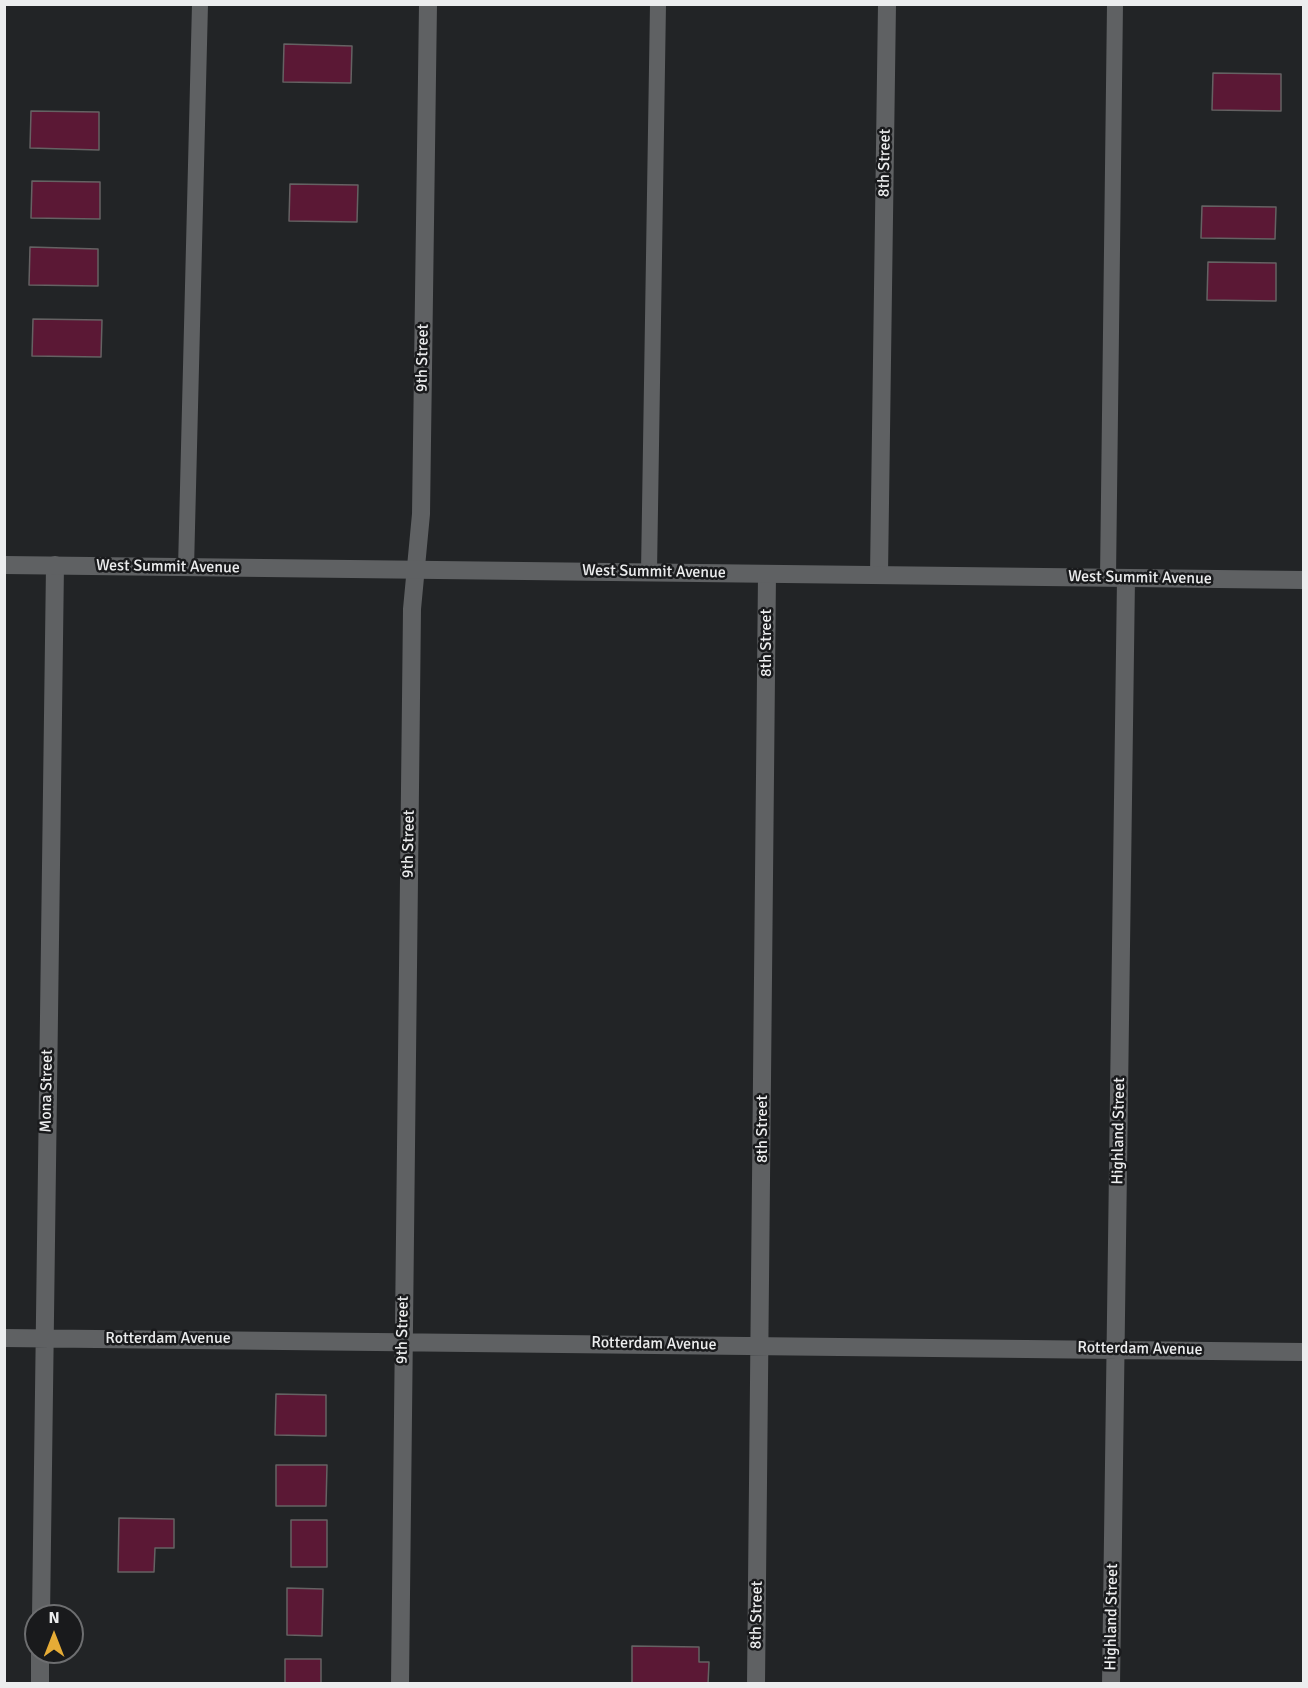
<!DOCTYPE html>
<html>
<head>
<meta charset="utf-8">
<style>
	body { margin:0 }
	#map { position:relative; width:1308px; height:1688px; overflow:hidden; background:#222426; font-family:Signika,sans-serif }
	canvas { display:block }
	.frame { position:absolute; inset:0; border:6px solid #ecedee; pointer-events:none }
	.north { position:absolute; left:24px; top:1604px; width:60px; height:60px; box-sizing:border-box; background:#191a1c; border:2px solid #6d6e70; border-radius:50%; rotate:0deg; font-size:16px; font-weight:700; line-height:24px; text-align:center; color:#ecedee }
	.north::after { content:''; display:block; margin:auto; width:21px; height:27px; background:#e6ac36; clip-path:polygon(50% 0,100% 100%,50% 72%,0 100%) }
</style>
</head>
<body>
<div id="map">
<canvas width="1308" height="1688"></canvas>
<div class="frame"></div>
<div class="north">N</div>
</div>
<script>
const c = document.querySelector('canvas').getContext('2d');
c.lineJoin = 'round';
function fill(path, color) { c.fillStyle = color; c.fill(path, 'evenodd'); }
function strokePath(path, color, width, dash) { c.strokeStyle = color; c.lineWidth = width; c.lineCap = dash ? 'butt' : 'round'; c.setLineDash(dash || []); c.stroke(path); }
function drawText(font, color, halo, rows, align = 'center') {
  c.font = font + ' Signika,sans-serif'; c.lineWidth = 5; c.setLineDash([]); c.textBaseline = 'middle'; c.strokeStyle = halo; c.fillStyle = color; for (const [text, x, y, turn = 0] of rows) {
    c.save(); c.translate(x, y); c.rotate((+turn || 0) * Math.PI / 180); c.textAlign = isNaN(turn) ? turn : align; if (halo) c.strokeText(text, 0, 0); c.fillText(text, 0, 0); c.restore();
  }
}
const building = new Path2D(`
	M284 44 352 46 351 83 283 82Z
	M1213 73 1281 74V111L1212 110Z
	M31 111 99 112V150L30 148Z
	M32 181 100 182V219L31 218Z
	M290 184 358 185 357 222 289 221Z
	M1202 206 1276 207 1275 239 1201 238Z
	M30 247 98 249V286L29 285Z
	M1208 262 1276 263V301L1207 300Z
	M33 319 102 320 101 357 32 356Z
	M276 1394 326 1395V1436L275 1435Z
	M276 1465H327L326 1506H276Z
	M119 1518 174 1519V1548H155L154 1572H118Z
	M291 1520H327V1567H291Z
	M287 1588 323 1589 322 1636 287 1635Z
	M632 1646 699 1647V1662H709L708 1684H632Z
	M285 1659H321V1684H285Z`);
fill(building, '#5b1835');
strokePath(building, '#656263', 1.5);
strokePath(new Path2D(`
	M186 568 200 4
	M649 572 658 4
	M1108 578 1115 4`), '#5f6163', 16);
strokePath(new Path2D(`
	M879 574 887 4
	M4 1338 1304 1352
	M41 1616 55 565
	M40 1684V1652
	M400 1684 412 609 421 514 428 4
	M756 1684 767 574
	M1111 1684 1126 578`), '#5f6163', 18);
strokePath(new Path2D(`
	M4 565 1304 580`), '#5f6163', 18);
drawText('16px', '#ecedee', '#191a1c', [
	["8th Street",885,163,-89],
	["9th Street",423,358,-89],
	["West Summit Avenue",168,567,1],
	["West Summit Avenue",654,572,1],
	["West Summit Avenue",1140,578,1],
	["8th Street",767,643,-90],
	["9th Street",409,844,-89],
	["Mona Street",47,1091,-89],
	["8th Street",763,1129,-90],
	["Highland Street",1119,1131,-89],
	["9th Street",403,1330,-89],
	["Rotterdam Avenue",168,1339],
	["Rotterdam Avenue",654,1344,1],
	["Rotterdam Avenue",1140,1349,1],
	["8th Street",757,1615,-89],
	["Highland Street",1112,1617,-89]
]);
</script>
</body>
</html>
